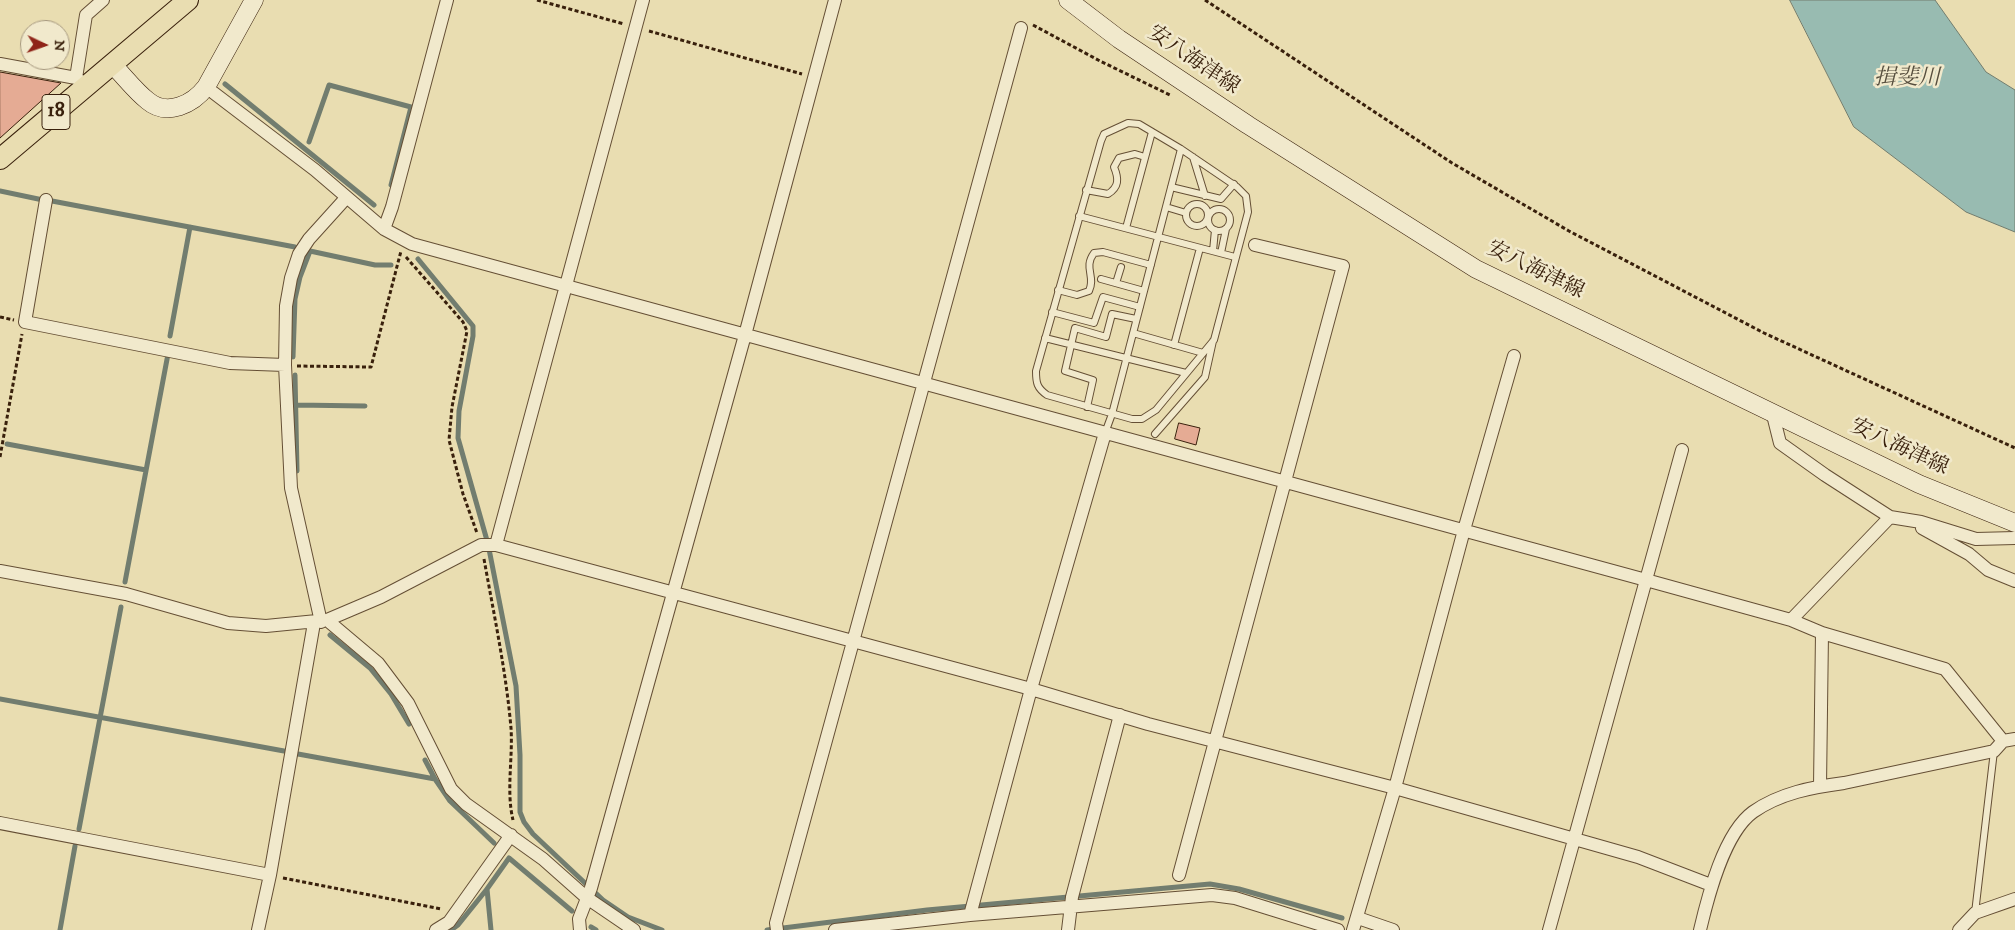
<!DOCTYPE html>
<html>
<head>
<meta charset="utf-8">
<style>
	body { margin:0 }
	#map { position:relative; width:2015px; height:930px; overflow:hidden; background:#e9ddb1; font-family:"IM FELL DW Pica",serif }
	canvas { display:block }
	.north { position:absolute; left:20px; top:20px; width:50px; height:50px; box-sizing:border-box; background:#f1e9cc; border:1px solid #a7997f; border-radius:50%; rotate:93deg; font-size:14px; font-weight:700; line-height:20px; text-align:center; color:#39200c }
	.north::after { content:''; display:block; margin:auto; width:18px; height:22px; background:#8f2418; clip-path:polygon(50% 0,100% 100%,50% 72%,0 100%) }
</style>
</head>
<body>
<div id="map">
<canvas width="2015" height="930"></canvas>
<div class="north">N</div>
</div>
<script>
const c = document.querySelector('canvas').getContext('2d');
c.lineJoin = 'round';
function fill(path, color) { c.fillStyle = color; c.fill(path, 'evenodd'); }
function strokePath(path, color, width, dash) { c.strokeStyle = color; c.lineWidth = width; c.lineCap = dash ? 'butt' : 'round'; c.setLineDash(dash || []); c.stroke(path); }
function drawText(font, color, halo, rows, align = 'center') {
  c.font = font + ' "IM FELL DW Pica","Noto Serif JP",serif'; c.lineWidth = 5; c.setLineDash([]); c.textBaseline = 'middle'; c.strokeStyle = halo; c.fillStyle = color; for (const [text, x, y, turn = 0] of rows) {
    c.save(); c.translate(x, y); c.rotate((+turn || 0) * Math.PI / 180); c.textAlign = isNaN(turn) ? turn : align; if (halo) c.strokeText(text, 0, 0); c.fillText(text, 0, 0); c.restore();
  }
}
const water = new Path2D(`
	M1790 0H1935L1986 72 2015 90V232L1966 212 1854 127Z`);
fill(water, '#98bbb1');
strokePath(water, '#727d6f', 1);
strokePath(new Path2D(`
	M225 84 374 205
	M309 142 329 85 411 107 391 185
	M0 191 43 200
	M52 201 295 247
	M418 259 473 326V336L459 411 458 438 488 544 516 686 520 755V812L524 822 533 834 603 900 628 917 662 930
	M170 336 190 227
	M293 357 295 299 300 277 310 251 375 265H391
	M295 375 297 471
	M296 405 365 406
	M7 444 146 470
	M125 582 168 354
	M330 635 370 668 391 694 409 724
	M0 699 284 751
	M298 754 435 779 450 801 494 843
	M425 760 435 779
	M79 829 121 607
	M487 889 509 858 572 911
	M591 927 596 930
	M60 930 75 846
	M451 930 458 925 487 889 491 930
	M767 930 927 910 1210 884 1239 889 1342 918`), '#727d6f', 5);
const building = new Path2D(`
	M0 72 61 83 0 138Z
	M1179 423 1200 428 1196 445 1175 439Z`);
fill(building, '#e5ab94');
strokePath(building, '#39200c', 1);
const lane = new Path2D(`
	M1128 123 1139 124 1181 149 1237 187 1246 196 1248 212 1214 340 1156 410 1142 419H1132L1047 395C1037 388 1036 383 1036 371L1101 141 1104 134Z
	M1193 157 1205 196
	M1171 187 1221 199 1234 184
	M1086 190 1108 194C1119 187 1119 179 1114 167L1119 158 1135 154 1145 157
	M1186 215a11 11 0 1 1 22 0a11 11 0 1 1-22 0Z
	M1166 207 1186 213
	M1208 220a11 11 0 1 1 22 0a11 11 0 1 1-22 0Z
	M1079 216 1235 257
	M1126 228 1152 132
	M1213 251 1215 230
	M1221 253 1226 229
	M1101 279 1144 291
	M1116 283 1121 267
	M1058 290 1077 295 1089 291C1096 276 1083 268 1094 253L1103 252 1151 265
	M1052 312 1094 323 1103 297 1140 307
	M1133 333 1203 353
	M1045 338 1186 373
	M1174 345 1200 248
	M1087 407 1093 380 1065 371 1075 328 1106 337 1112 314 1136 319
	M1105 433 1112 414 1181 149
	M1155 434 1205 377 1213 341
	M1975 913 1994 751`);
const street = new Path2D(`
	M0 64 76 78 88 86
	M76 78 86 15 103 0
	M206 87 315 170 384 229 412 244 1646 580 1791 620 1822 633 1820 786
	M46 200 25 322 230 363 285 365
	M384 229 392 207 447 0
	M1772 411 1780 443 1825 475 1890 517
	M1922 528 1969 554 1988 570 2015 581
	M496 545 643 0
	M0 571 126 594 228 623 266 626 327 620 381 597 481 545H496L1031 689 1148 724 1395 788 1638 857 1711 885
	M327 620 378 663 408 703 451 789 466 804 543 859 587 898 634 930
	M1791 620 1890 517 1921 522 1976 539 2015 538
	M321 622 291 488 285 365 286 306 291 278 299 254 309 239 346 198
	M1822 633 1945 669 2003 741
	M0 823 270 875
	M1179 875 1343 266 1255 245
	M970 915 1031 689 1105 433
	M1358 918 1393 930
	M258 930 270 875 314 623
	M436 930 449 922 511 835
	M580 930 579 919 591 888 745 335 835 0
	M777 930 776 923 1021 28
	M835 930 970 915 1212 895 1235 898 1338 930
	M1068 930 1072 897 1120 715
	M1353 930 1395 788 1464 530 1514 356
	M1549 930 1682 450
	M1700 930C1708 896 1724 833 1753 812 1780 793 1813 787 1844 783L1994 751 2003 741 2015 739
	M1959 930 1975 913 2015 899`);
const secondary = new Path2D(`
	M1068 0 1119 39 1248 125 1476 269 1919 484 2015 523
	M112 64C124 76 135 91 148 101 167 117 193 104 206 87L254 0`);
const primary = new Path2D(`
	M0 159 188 0`);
strokePath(lane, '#654f35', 8);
strokePath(street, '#654f35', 14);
strokePath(secondary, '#39200c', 19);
strokePath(primary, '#39200c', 22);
strokePath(new Path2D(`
	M537 0 624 24
	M1205 0 1452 163 1569 231 1764 333 2015 448
	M1033 25 1100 61 1170 95
	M649 31 802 74
	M406 257 463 322 467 331 452 407 449 440 463 494 477 533
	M0 317 14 320
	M297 366 371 367 401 251
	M0 457 22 334
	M484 559C494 615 506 671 511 728 513 758 506 791 513 820
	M283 878 441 909`), '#39200c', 3, [4, 2.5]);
strokePath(lane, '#f1e9cc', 6);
strokePath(street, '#f1e9cc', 12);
strokePath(secondary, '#f1e9cc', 18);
strokePath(primary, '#e9ddb1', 20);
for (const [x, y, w] of [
	[56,112,28]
]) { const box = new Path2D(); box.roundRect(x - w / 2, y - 17.5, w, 35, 4); c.fillStyle = '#f1e9cc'; c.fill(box); strokePath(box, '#39200c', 1); }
drawText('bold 20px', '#39200c', null, [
	["18",56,112]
]);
drawText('21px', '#39200c', '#f1e9cc', [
	["安八海津線",1193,61,34],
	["安八海津線",1535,271,26],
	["安八海津線",1899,448,25]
]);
drawText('italic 22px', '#564e3e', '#f1e9cc', [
	["揖斐川",1907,79]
]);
</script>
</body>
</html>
